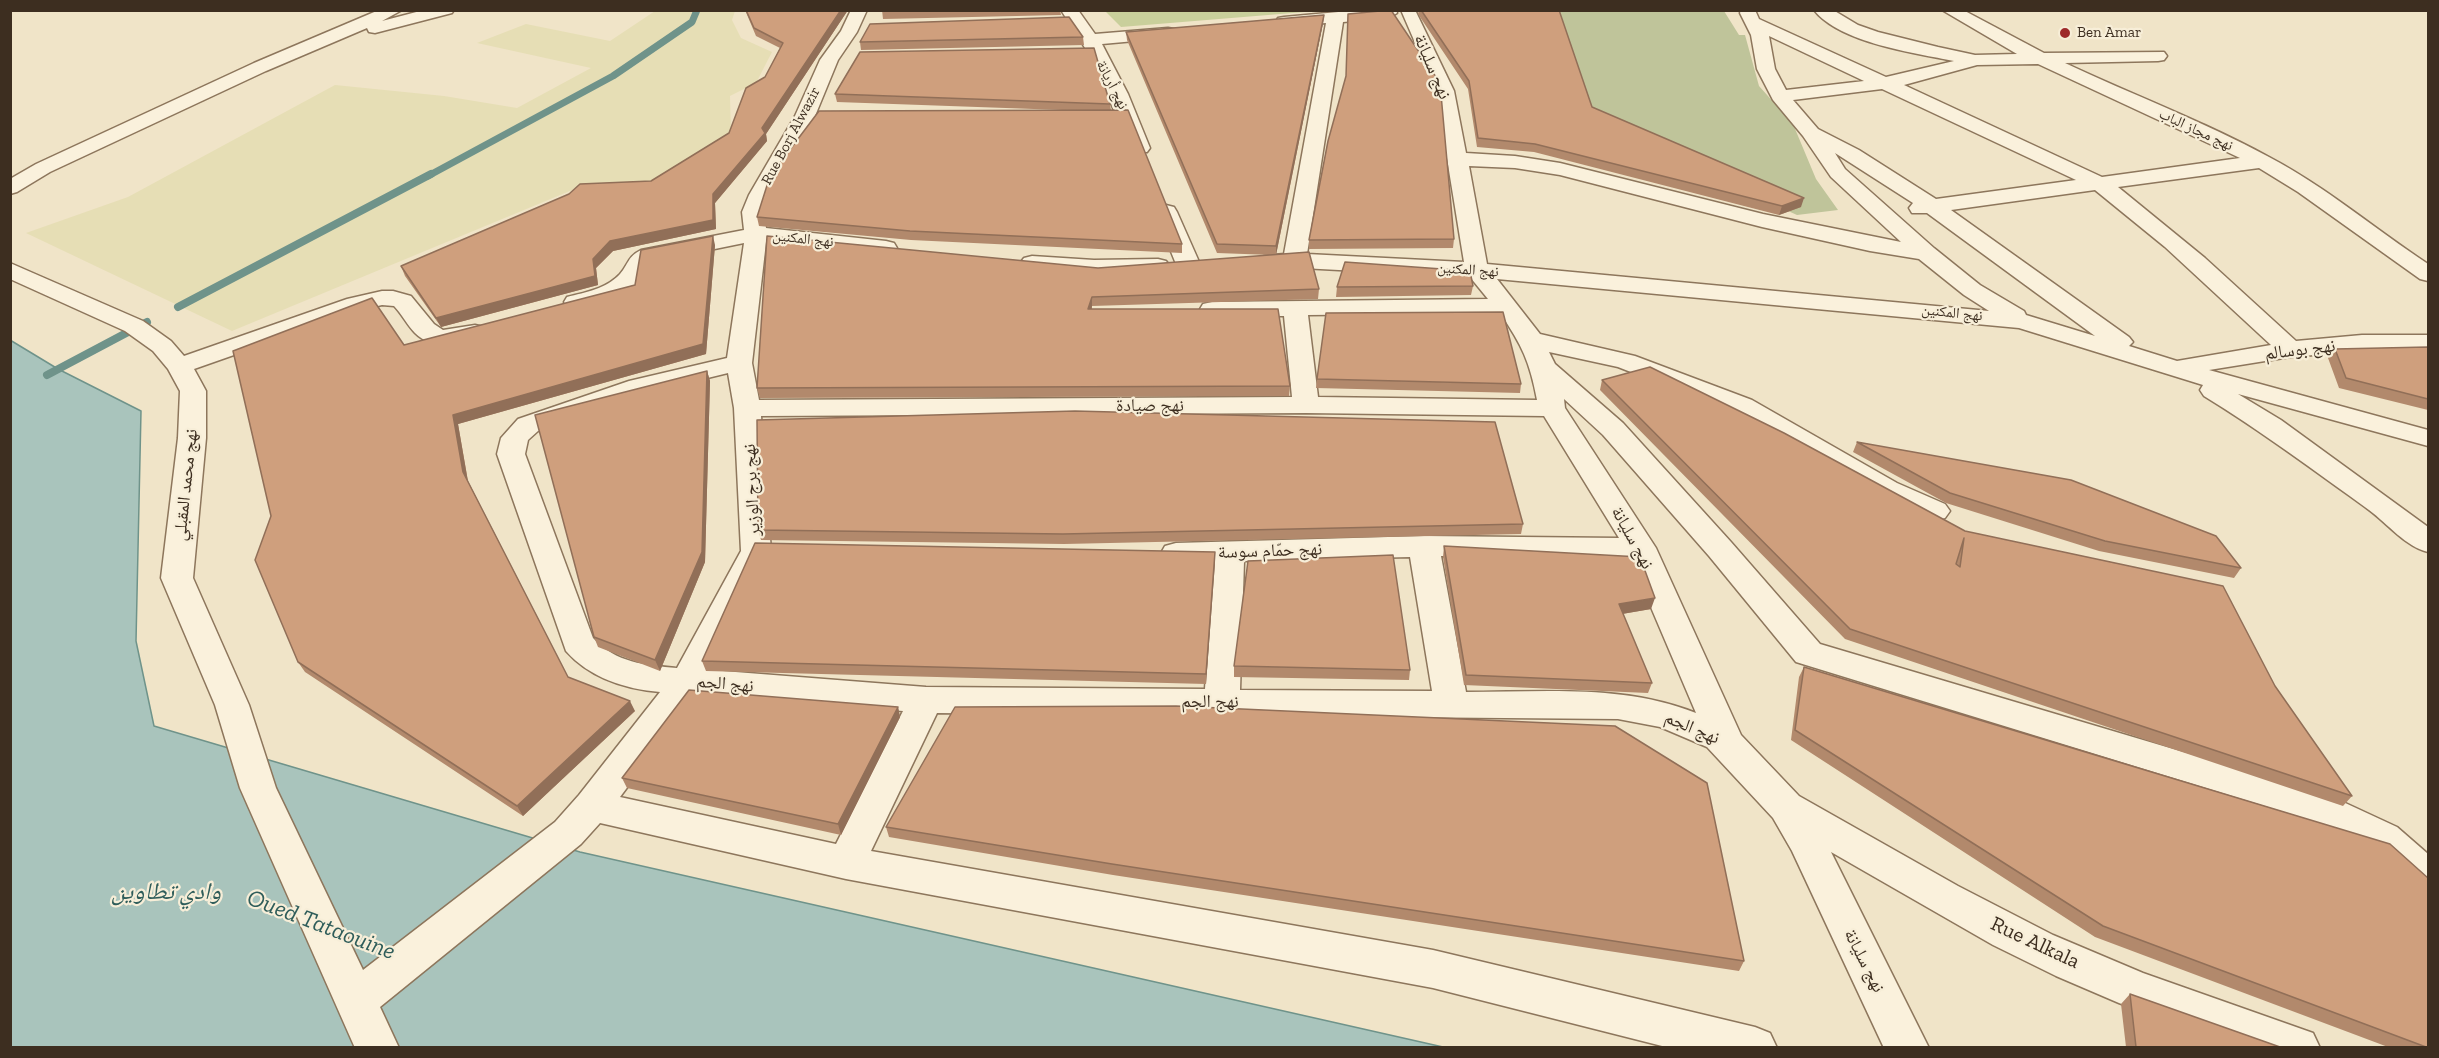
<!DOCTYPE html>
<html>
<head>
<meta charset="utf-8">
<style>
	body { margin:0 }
	#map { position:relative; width:2439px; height:1058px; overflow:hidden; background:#f0e4c8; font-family:"Zilla Slab",serif }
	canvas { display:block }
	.frame { position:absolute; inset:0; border:12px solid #3d2e20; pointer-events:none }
</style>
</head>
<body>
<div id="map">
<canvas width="2439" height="1058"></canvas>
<div class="frame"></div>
</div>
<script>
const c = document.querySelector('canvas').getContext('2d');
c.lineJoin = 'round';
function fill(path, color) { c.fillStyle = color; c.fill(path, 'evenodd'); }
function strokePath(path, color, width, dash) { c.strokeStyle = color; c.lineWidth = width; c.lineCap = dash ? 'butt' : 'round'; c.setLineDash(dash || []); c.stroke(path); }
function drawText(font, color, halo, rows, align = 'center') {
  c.font = font + ' "Zilla Slab","Noto Naskh Arabic",serif'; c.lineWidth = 4.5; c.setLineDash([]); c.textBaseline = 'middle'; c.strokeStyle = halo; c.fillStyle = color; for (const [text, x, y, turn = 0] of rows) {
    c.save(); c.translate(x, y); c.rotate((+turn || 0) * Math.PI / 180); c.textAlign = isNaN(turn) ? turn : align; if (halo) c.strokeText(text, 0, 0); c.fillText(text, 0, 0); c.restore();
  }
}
fill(new Path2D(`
	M655 11H735L732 20 741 38 772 52 756 83 730 96 731 135 649 185 577 188 232 331 26 233 128 197 335 85 444 96 517 108 591 68 477 43 526 24 610 41Z`), '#e6deb5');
fill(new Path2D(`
	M1105 11H1317L1121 27Z`), '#c9cf9b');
fill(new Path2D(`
	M1546 11H1724L1739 35H1745L1759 86 1793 124 1816 179 1838 210 1797 215 1625 137 1575 118Z`), '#bfc49a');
const water = new Path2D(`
	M10 340 58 369 141 411 136 641 154 726 580 852 1443 1047H11Z`);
fill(water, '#a9c4bc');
strokePath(water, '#6f938a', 1.5);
strokePath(new Path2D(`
	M428 176 613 76 692 22 697 10`), '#6f938a', 7);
strokePath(new Path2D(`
	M178 307 431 174
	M47 375 147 322`), '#6f938a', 8);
const minor = new Path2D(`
	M379 10H402L382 21 424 10H454L452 13 375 33 369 32 367 28 266 71 50 172 17 192 10 194V179L36 164 254 63Z
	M851 10H867L857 32 838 60 815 116 771 195 764 212 766 228 886 241 894 243 897 248 894 253 886 255 766 242 752 363 759 400 1292 397 1284 316H1212L1203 314 1200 309 1203 304 1212 302 1488 299 1470 277 1264 266 1261 261 1264 256 1284 254 1326 23 1278 26 1276 22 1278 18 1284 17 1360 10H1396L1397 13 1389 18 1343 22 1307 254 1464 262 1436 91 1401 10 1416 12 1454 91 1466 153 1515 156 1560 163 1763 214 1901 242 1831 177 1803 136 1773 100 1757 69 1751 35 1740 13 1741 10H1755L1759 19 1886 77 1954 61C1915 53 1840 43 1814 10H1833L1858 25 1878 32 1938 47 1975 55 2017 54 1942 10H1963L2044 53 2164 52 2167 56 2164 60 2158 61 2065 63C2133 95 2203 121 2269 157 2326 187 2375 229 2428 264V281L2420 279 2298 192 2259 168 2118 187 2205 258 2296 341 2362 335H2428V350L2362 351 2290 357 2209 370 2428 430V446L2238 394 2281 420 2428 527V552C2406 547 2388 524 2369 510 2315 471 2261 431 2204 396L2200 390 2203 385 2019 328 1497 279 1540 334 1635 356 1752 400 1897 483 1945 504 1950 511 1945 518 1935 521 1925 518 1877 495 1734 412 1618 367 1549 352 1555 364 1623 423 1731 542 1820 644 2328 795 2397 827 2428 854V895L2414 890 2371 849 2304 818 1796 662 1709 556 1603 435 1564 399 1565 408 1656 548 1741 735 1799 796 1958 886 2053 935 2143 973 2313 1033 2320 1048H2238L2119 1003 2056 976 1993 945 1831 852 1929 1048H1884L1792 851 1773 818 1707 747 1660 727 1618 719 937 713 871 851 1433 950 1755 1027 1770 1033 1777 1048H1670L1433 988 846 879 600 823 581 844 380 1007 399 1048H355L240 788 215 705 161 578 178 438 180 391 168 369 153 351 125 331 10 279V263L143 321 171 341 184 356 347 299 382 291H393L411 296 434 324 443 330 475 325 484 327 487 332 484 337C461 344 434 352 415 333 407 325 402 314 394 306L382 305 365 309 194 369 206 391V438L193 578 249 705 276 788 363 970 555 822 579 795 660 692C625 689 590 678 566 651L497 454 501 438 518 419 629 381 727 358 744 243 656 261C643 267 649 270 642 279 628 295 588 312 567 307L564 302 567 297C586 292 606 289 620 274 628 265 628 256 641 250L744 230 742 212 749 195 795 116 820 60 841 31ZM1769 36 1864 81 1786 90 1775 69ZM2038 64 2240 158 2102 177 1904 85 1977 65ZM1882 89 2076 180 1936 199 1859 150 1818 129 1793 100ZM1835 153 1913 203 1909 208 1912 213H1927L2095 336 2026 315 2024 311 1980 285 1934 248 1845 169ZM1469 166 1515 168 1560 175 1762 227 1870 251 1919 259 1964 295 1989 311 1487 264ZM2095 190 2165 247 2271 345 2177 361 2129 346 2133 342 2129 337 1951 210ZM1500 313C1522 345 1530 362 1537 400L1318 397 1308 315ZM728 373 734 408 741 551 677 668C645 665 616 663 593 638L525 454 528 440 538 431 562 421 646 393ZM1306 413 1544 416 1619 538 1424 536 1176 543 1165 546 1161 553 1165 560 1176 563 1213 562 1205 689 926 687 710 670 771 551 761 416ZM1441 556 1630 558 1696 713C1623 684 1543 692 1466 692ZM1410 557 1432 691 1240 690 1244 561ZM696 695 903 711 836 844 620 797Z
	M1061 10H1078L1095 34 1168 28 1174 29 1177 33 1174 37 1168 38 1102 44 1128 94 1150 148 1147 152H1133L1130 148 1092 59Z
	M1166 205 1174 207 1177 212 1200 264 1196 269 1188 271 1180 269 1176 264 1155 212 1158 207Z
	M1032 256 1094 260 1158 259 1166 261 1170 266 1166 271 1158 273 1094 274 1024 268 1020 263 1024 258Z`);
strokePath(minor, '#8d765c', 3);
fill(minor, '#faf1dc');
fill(new Path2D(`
	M745 10H848L766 134 767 141 715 203 716 229 613 251 596 268 598 285 441 327 405 276 401 266 651 181 729 133 765 77 780 48 756 36Z
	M882 10H1060L1061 15 883 19Z
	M1419 10H1559L1592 107 1801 207 1779 215 1534 152 1477 147 1468 89 1418 14Z
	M1324 15 1323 23 1276 255 1319 289 1318 299 1092 306V309L1290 386 1289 396 760 398 757 388 1098 268 1272 255 1217 253 1127 40 1126 32Z
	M1083 37 1084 45 861 50 860 42Z
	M835 94 1110 104 1111 110 1182 244V253L911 240 759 226 757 217 1062 110 837 102Z
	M1454 239 1453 248 1309 249V240Z
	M715 245 706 354 458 424 468 481 568 677 635 711 523 816 305 672 298 662 404 345 635 285Z
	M1473 286 1471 295 1336 297 1337 287Z
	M2428 347V410L2339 388 2328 358 2335 349Z
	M707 371 710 381 705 562 660 671 598 647 594 637Z
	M1317 379 1521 384 1520 393 1316 388Z
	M1602 380 1965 531 2275 686 2352 796 2343 806 1845 639 1600 390Z
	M1857 442 2241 568 2234 578 2099 551 1946 503 1853 452Z
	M1523 524 1521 534 1064 544 761 540 758 530Z
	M1444 546 1651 609 1622 614 1652 683 1648 693 1464 685 1443 557Z
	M1215 552 1206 684 706 671 702 661Z
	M1234 666 1410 670 1409 680 1234 677Z
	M1804 667 2428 1047H2388L2095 937 1791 740 1799 677Z
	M898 707 900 717 841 835 627 788 622 778Z
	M886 827 1744 961 1739 971 1113 875 889 837Z
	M2130 994 2280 1047H2126L2121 1004Z`), '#b2896c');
fill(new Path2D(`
	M841 10H848L766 134 767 141 715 203 716 229 613 251 596 268 598 285 441 327 436 318 593 259 610 241 713 194 762 128Z
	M1324 15 1323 23 1276 255V246Z
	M1804 198 1801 207 1779 215 1782 206Z
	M713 236 715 245 706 354 458 424 468 482 463 472 453 415Z
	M1092 297V306L1089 319 1088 309Z
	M707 371 710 381 705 562 660 671 655 660Z
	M1215 552V563L1206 684V674Z
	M1655 598 1651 609 1616 615 1619 604Z
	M630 701 635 711 523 816 517 806Z
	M898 707 900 717 841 835 838 824Z`), '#916f58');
const building = new Path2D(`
	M746 10H841L762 128 765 133 713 194V220L610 241 593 259 595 276 436 318 401 266 569 194 580 184 651 181 729 133 746 88 765 77 783 43 754 28Z
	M1391 10 1440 83 1454 239 1309 240 1328 141 1346 76 1348 14Z
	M1421 10H1559L1592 107 1804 198 1782 206 1535 144 1478 138 1469 81Z
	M1324 15 1276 246 1217 244 1126 32Z
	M1069 17 1083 37 860 42 870 24Z
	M1094 48 1110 104 835 94 860 52Z
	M1128 110 1182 244 910 231 757 217 770 176 819 111Z
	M713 236 703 344 453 415 463 472 568 677 630 701 517 806 298 662 255 560 271 516 233 351 372 298 404 345 635 285 641 250Z
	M767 236 1098 268 1309 252 1319 289 1092 297 1088 309H1278L1290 386 757 388Z
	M1345 262 1470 271 1473 286 1337 287Z
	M1503 312 1521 384 1317 379 1326 313Z
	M2428 347V399L2346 378 2335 349Z
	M1650 367 1784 433 1965 531 2223 586 2275 686 2352 796 1850 629 1602 380ZM1964 538 1960 567 1956 564Z
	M707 371 702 552 655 660 594 637 535 415Z
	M1075 411 1495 422 1523 524 1063 534 758 530 757 420Z
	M1857 442 2071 480 2216 536 2241 568 2105 541 1950 493Z
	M755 543 1215 552 1206 674 702 661Z
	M1444 546 1640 557 1655 598 1619 604 1652 683 1466 675Z
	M1393 555 1410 670 1234 666 1248 561Z
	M1804 667 2390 844 2428 878V1047H2426L2103 926 1795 730Z
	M689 690 898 707 838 824 622 778Z
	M1176 706 1615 726 1707 783 1744 961 1112 864 886 827 955 707Z
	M2130 994 2280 1047H2136Z`);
fill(building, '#cf9f7d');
strokePath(building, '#916f58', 1.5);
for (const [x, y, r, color] of [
	[2065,33,6,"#9e2a2b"]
]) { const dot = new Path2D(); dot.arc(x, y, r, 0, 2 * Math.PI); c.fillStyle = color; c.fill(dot); strokePath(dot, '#f7eed8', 2); }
drawText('15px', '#3d2e20', '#f7eed8', [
	["Ben Amar",2077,33]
], 'left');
drawText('15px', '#3d2e20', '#f7eed8', [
	["نهج أريانة",1112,85,63],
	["نهج مجاز الباب",2196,130,25],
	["Rue Borj Alwazir",791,136,-62],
	["نهج المكنين",803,239,6],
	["نهج المكنين",1468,270,4],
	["نهج المكنين",1952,313,6]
]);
drawText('18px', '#3d2e20', '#f7eed8', [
	["نهج سليانة",1432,67,67],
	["نهج بوسالم",2300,350,-7],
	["نهج صيادة",1150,406],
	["نهج محمد المقبلي",186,485,-84],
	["نهج برج الوزير",752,490,-93],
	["نهج سليانة",1632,538,61],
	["نهج حمّام سوسة",1270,551,-2],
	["نهج الجم",725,684,5],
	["نهج الجم",1210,702],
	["نهج الجم",1692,728,23],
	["نهج سليانة",1864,961,63]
]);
drawText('21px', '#3d2e20', '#f7eed8', [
	["Rue Alkala",2035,943,25]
]);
drawText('italic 24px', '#2f5d5a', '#f7eed8', [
	["وادي تطاوين",166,892],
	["Oued Tataouine",321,925,21]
]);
</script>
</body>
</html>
